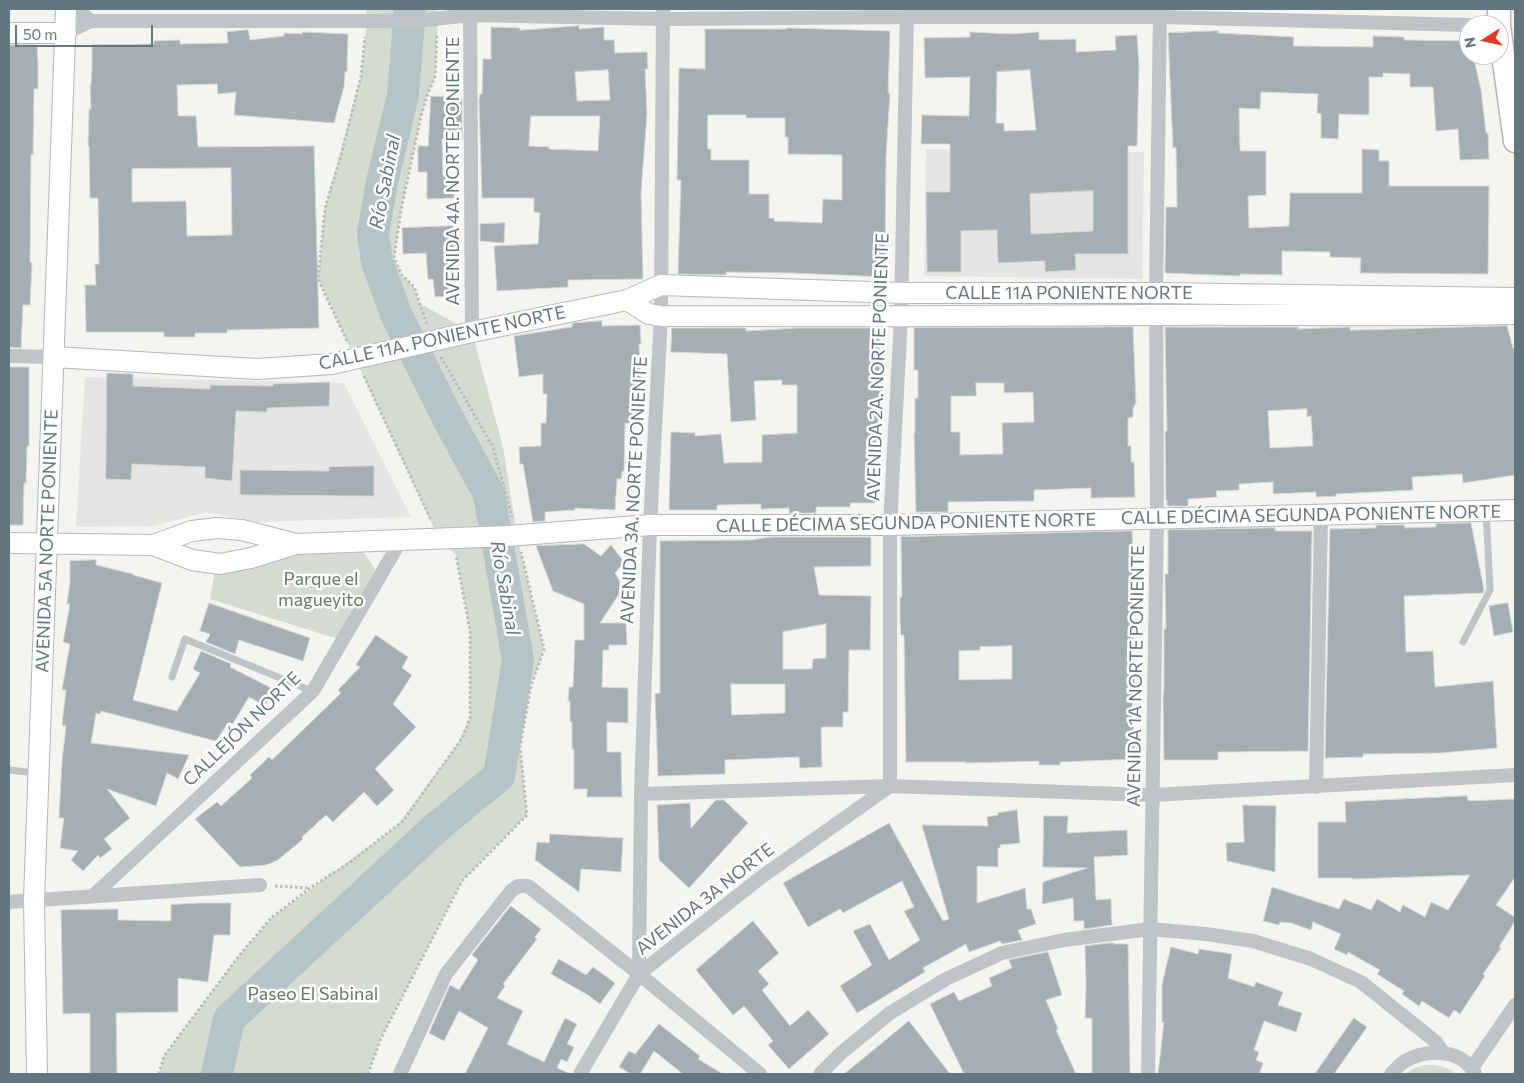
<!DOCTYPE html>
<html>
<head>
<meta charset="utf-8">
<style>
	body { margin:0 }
	#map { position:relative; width:1524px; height:1083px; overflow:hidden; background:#f4f4f0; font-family:Commissioner,sans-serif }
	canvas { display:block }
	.frame { position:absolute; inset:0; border:10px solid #637781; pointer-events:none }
	.north { position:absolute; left:1459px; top:15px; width:50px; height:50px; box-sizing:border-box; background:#fff; border:1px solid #c1c9cd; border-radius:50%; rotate:260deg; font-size:14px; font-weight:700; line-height:20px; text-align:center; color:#637781 }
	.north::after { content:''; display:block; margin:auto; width:18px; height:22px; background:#e13823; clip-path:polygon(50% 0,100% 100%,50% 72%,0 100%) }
	.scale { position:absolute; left:15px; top:25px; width:138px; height:22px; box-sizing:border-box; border:2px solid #637781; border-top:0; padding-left:6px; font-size:15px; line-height:18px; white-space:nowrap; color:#637781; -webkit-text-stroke:4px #fff; paint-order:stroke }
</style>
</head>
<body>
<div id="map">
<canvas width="1524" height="1083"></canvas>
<div class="frame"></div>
<div class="north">N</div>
<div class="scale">50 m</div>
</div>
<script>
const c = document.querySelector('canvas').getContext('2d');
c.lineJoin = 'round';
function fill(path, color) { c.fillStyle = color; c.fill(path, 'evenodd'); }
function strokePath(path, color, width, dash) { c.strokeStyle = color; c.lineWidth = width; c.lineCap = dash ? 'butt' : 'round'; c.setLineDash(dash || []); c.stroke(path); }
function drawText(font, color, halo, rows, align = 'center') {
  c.font = font + ' Commissioner,sans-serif'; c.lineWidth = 5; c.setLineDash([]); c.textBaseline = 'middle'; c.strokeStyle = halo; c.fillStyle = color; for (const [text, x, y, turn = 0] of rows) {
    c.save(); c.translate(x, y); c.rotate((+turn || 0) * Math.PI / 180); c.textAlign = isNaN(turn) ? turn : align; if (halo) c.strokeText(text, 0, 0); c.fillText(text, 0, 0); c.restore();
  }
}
fill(new Path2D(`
	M926 149 1144 152 1142 279 924 276Z
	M85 377 344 383 411 517 256 522 207 512 153 526 76 527Z`), '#e5e5e4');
fill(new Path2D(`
	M366 9H437L438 18 435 77 428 93 421 116 401 210 394 258 402 275 414 287 420 304 472 332 503 447 517 536 544 649 531 686 520 747 527 815 462 881 381 1038 368 1074H159L164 1056 238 957 271 918 397 826 456 746 470 718V631L456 555 439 539 318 279 325 208 361 76 367 21Z
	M294 550 363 551 376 571 338 639 210 599 215 570Z
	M1425 1065C1438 1065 1447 1066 1456 1074H1405L1414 1068Z`), '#d6dbd1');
strokePath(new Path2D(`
	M217 1074 229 1019 438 826 499 776 518 660 489 494 445 413 396 314 377 262 373 233 382 182 403 95 410 9`), '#b6c4c7', 32);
const building = new Path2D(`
	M579 26V29L604 27V40H614L615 53 647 52 648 69H645L647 114 641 192 643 279 568 280V287L497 291 494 246 538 244 540 213 534 212V198H482L479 100 480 94H482L483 59H491V27L520 28V30ZM608 70 610 100 577 101 575 72ZM531 116H600L598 151 549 149V147L529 146Z
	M787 28 890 31 888 93H890L886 156 885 277 793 273 726 272V275L678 274 681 180H677L679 68 705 69V29H787ZM708 115H746V118H785V137H788V154L842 155V200L823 199 822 223 774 221V218H769V194H749V160H711V149H708Z
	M248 30 250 40 284 36V33L302 34V32L348 34 347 72 345 71 344 87 334 123 234 115 236 92 218 94 217 84 177 85 178 116H196L198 147 314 146 319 328 227 330V333H195V337H164V332H86L85 285H96L95 264H99L98 198H90L89 146H88L89 109H91L90 85H91L92 69V45L154 44V41L180 40V44L228 43 227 32ZM231 168 232 235 187 236 186 201 132 202V169Z
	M1218 31V33L1294 37 1293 46 1373 47V36L1404 37V40L1469 41V55H1473L1481 90 1486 133H1488L1489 159 1460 160 1458 129 1436 131 1433 87H1410V74L1383 73V77H1369V115L1339 114 1338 139 1321 138V114L1317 113 1318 94 1261 92 1260 109 1239 108 1240 151H1266V195L1248 196 1249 228 1289 226 1290 193H1362V149L1379 150V161H1389V186H1489L1488 274 1360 273 1361 258 1330 257V252L1282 251V275L1240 274V276L1165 273 1166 207H1177L1176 147 1173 148 1168 33Z
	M970 32 1011 34 1039 32V40L1076 39V52L1116 50 1115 36 1137 35 1139 65 1137 146H1128V254H1075L1076 270 1045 272V261L998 263 997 230 961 231V272H927L926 192H950V144H921L922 115 969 116 970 77 925 78 924 38 970 37ZM1030 70 1036 130 1004 131V123H996L997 72ZM1093 191V231L1031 234 1030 194Z
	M9 45H37L38 64V89H34L33 155H31L30 262 32 263 30 305H23L21 348 9 347Z
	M431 96 462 98V140L442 139 443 176H454V198L427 199V172H418V146H428Z
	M505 223 504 243 480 241V224Z
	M453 226 454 252H449L453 296 435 297 433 279H428L426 253 403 254 402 228Z
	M602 321V326L640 325 641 344H639L641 392H639L638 424 625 423 624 471H622L621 479H617L615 510 575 508V510L545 512V521L533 522 523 464H520L519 447 541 446V423H546L547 394H543V374L519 377 514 336 572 327V324L574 323Z
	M1507 326 1513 348 1515 349V475L1463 483 1462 474 1412 477 1413 490 1336 494V496L1316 497V492L1273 494V482L1239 484V490L1216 491 1217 497 1188 499V506H1167V500H1166L1165 432 1167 431 1165 327H1298V329L1350 327V330ZM1307 409V417L1311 416 1313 446 1270 448 1268 411Z
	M1133 327 1136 403 1133 408V417L1128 418V446H1131V462H1134L1135 497 1091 498V488L1034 490V501L948 502V512H916L914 433H915V398H918V370H914V328ZM976 383H1004V393L1033 392 1034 422 1002 423 1003 454 960 455V432H951V396H976Z
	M672 328H746V331L797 328H880L879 354 881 418H878V435H876V455H874L875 503H850V507H816V513H789V508L761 509V504L717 505V510H669L671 432 695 433V436L721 434 724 463 762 462V435L797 433V385H782V380L754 381 756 420 731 422 727 354 671 352Z
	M9 367H29V446H27L26 483H24L23 525H9Z
	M107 373 133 374V386L210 389V385L273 386V384L330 382 329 406 267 408V412L236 411 232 481 205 478V467L132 464 131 480 106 479Z
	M374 466V496L240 495V470L329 471V467Z
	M1471 523 1484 590 1483 593 1404 596 1406 652 1433 651 1435 687 1493 681 1497 748 1440 753 1363 754V757L1325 758 1330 529 1376 528V525H1404L1405 528 1436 527V524Z
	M1275 528V531H1312L1308 751 1218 752V760H1164L1163 696 1164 689V629H1166L1165 574H1168V530Z
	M1132 531 1135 588H1132L1135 702 1132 703 1135 759 1060 762V765H1039V761L966 763V762H906L904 635H901L900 621V597H902L901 537ZM1012 646V679L959 680V651L980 650V647Z
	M771 537H871V566L814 567 819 595 871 596 870 650H849L848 712H843V727H821L822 767 800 768 799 757 725 760V774L658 776 655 694 660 693V541L752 540ZM826 624V658L813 659 812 669H783V632ZM731 684H785V713L732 715Z
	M584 544 601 556 611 545 624 562 615 573 620 582 619 594 600 623H626L627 645H609V650H603L602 687 628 688V723L607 722V752H621L622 797H587V789H574V749H572V722H570V701H568L569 687H573L575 640H584V604L553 591 536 546Z
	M96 560V565L133 574V575L162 583 133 700 177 711 200 673 193 669 201 651 231 664 230 667 273 689 265 706 249 697 232 725 228 723 216 741 101 711 100 714 96 713 91 743 189 755 178 779 167 773 156 806 107 789 130 818 104 839 112 849 100 858 98 855 83 871 71 860 78 851 60 848 64 818H59L62 761 66 726 62 725 66 690H62L70 644 63 642 70 604H67L70 582V561Z
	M209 603 310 638 303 661 239 640 235 654 206 642 210 634 200 631Z
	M1508 603 1513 632 1494 636 1489 606Z
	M376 635 408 657 402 668 412 675 393 704 416 727 375 769 394 790 377 806 364 792 333 822 326 815 302 837 303 839 278 860 266 865 240 867 195 819 217 802 221 806 252 778 250 775 269 757 272 760 341 693 338 690 360 667 356 665Z
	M1467 796 1468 801 1515 799V877L1496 905 1515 917V921L1499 947 1501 948 1483 974 1485 976 1460 1014 1454 1010 1449 1018 1422 1001 1419 1006 1402 994 1404 991 1377 974 1380 970 1348 952 1347 955 1334 949 1341 934 1313 922 1311 930 1291 923 1280 922 1279 925 1263 921 1272 887 1339 909 1344 899 1371 910 1377 899 1400 912 1403 905 1425 917 1431 902 1448 910 1470 875 1352 879 1353 878H1318V822H1346L1345 802Z
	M716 800H724L748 823 689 888 659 860 657 805 690 803 691 828Z
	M1243 805 1276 806 1275 872 1227 861 1226 843 1244 842Z
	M1017 810 1020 843 1000 845V848H998V867L977 866V903L1025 888 1027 909H1031L1036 924 1018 930 1022 940 1002 944 1000 941 969 952 966 944 923 968 925 972 857 1013 840 986 872 965 853 931 870 924 889 960 920 940 904 911 914 907 902 881 843 913 840 909 808 927 783 883 889 823 943 921 949 919 922 825 988 826 987 817 998 815V813Z
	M1044 816H1068L1067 833 1127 830 1128 855 1094 857 1096 900 1111 899 1112 925 1084 929V921H1074L1073 898 1042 904 1043 882 1087 868 1043 867Z
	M550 834 623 838 621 872 581 869 579 892 535 860 537 842 549 843Z
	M198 903H231L230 935H214L208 982 178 978V1012L116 1013 117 1074H90V1013L63 1014 61 910 118 909V920L171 921V905Z
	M511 906 541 929 535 937 537 939 503 984 505 986 497 998 523 1011 507 1044 544 1062 565 1018 577 1024 567 1044 574 1047 567 1062 561 1059 557 1068 571 1074H465L488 1028 459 1011 444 1041 429 1033 450 985 459 990 478 960 472 955Z
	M753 921 779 953 758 971 769 984 762 990 790 1026 808 1010 829 1034 789 1069 768 1045 773 1041 744 1006 733 1015 696 970Z
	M1113 943V944H1128L1130 1074H1092V1018H1085L1086 986 1085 946Z
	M1171 947 1198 954 1199 949 1232 954 1228 978 1254 987 1256 982 1283 992 1278 1005 1302 1013 1296 1032 1264 1021 1254 1050 1259 1052 1256 1060 1263 1063 1259 1074H1158L1164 1022H1162V985Z
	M1048 952 1062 995 1046 1000 1058 1029 1056 1030 1076 1074H964L930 1004 954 992 959 1001 992 986 989 978 1012 968 1009 960Z
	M559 959 586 975 593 967 615 983 600 1004 588 995 551 974Z
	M1354 1018 1367 1027 1334 1074H1315Z
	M909 1021 950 1074H844L882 1043Z
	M659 1024 700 1056 698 1059 723 1074H683L654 1051 640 1074H631L619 1067 629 1051 635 1054Z`);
fill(building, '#a5afb3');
strokePath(building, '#d5d5d3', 1);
const secondary = new Path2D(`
	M9 33H66
	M627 300 649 314 661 316C826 317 990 316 1155 315 1275 314 1395 317 1515 314
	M54 357 257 369 332 364 472 332 627 300 661 285 901 293H1156L1515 298
	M9 543 153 545 192 531 217 528 242 530 296 544
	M153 545 192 560 220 564 251 558 296 544 508 536 650 525H890L1515 510
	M37 1074 34 899 66 9`);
const primary = new Path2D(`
	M1499 9V26L1515 141`);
strokePath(secondary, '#b1b8bb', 22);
strokePath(primary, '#b2b7ba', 25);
strokePath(new Path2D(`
	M427 324 414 287 402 275 394 258 401 210 421 116 428 93 435 77 437 34
	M347 341 318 279 325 208 341 156 361 76 365 37
	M441 357 493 447 512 517
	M364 376 431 520
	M275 886 309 888
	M159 1074 164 1056 238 957 271 918 310 888 349 863 403 821 463 737 470 718V631L456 555
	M368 1074 381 1038 462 881 527 815 520 747 531 686 544 649 521 552`), '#b9bcbd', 3, [2.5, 2.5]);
strokePath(new Path2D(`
	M1463 642 1490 590 1486 511
	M172 677 185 639 312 691
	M9 770 36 773`), '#bfc4c6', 7);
strokePath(new Path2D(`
	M76 9 91 21
	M470 9 472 332
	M66 33 91 21H374L424 20 470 15 663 19 907 17H1160L1469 25
	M9 356 54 357
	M890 786V525L901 317 907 9
	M1316 787 1321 515
	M641 794 890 786 1152 795 1515 775
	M94 895 313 691 401 540
	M9 902 260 885
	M639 974 641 794 650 525 661 316 663 9
	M1472 1068 1515 1005
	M400 1074 446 974 511 891 518 886H528L639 974 760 1074
	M580 1074 639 974 760 878 890 786
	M820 1074 841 1053 890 1013 946 979 1002 953 1064 940 1150 929 1206 934 1253 941 1311 959 1361 982 1436 1042 1443 1053
	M1148 1074 1157 519 1156 293 1160 10
	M1391 1074C1395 1070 1400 1064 1405 1061 1428 1048 1462 1049 1475 1074`), '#bfc4c6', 14);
strokePath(secondary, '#fff', 20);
strokePath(primary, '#fff', 22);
drawText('18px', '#637781', '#fff', [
	["AVENIDA 4A. NORTE PONIENTE",453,171,-90],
	["CALLE 11A PONIENTE NORTE",1069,293],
	["CALLE 11A. PONIENTE NORTE",442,338,-12],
	["AVENIDA 2A. NORTE PONIENTE",878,367,-88],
	["AVENIDA 3A. NORTE PONIENTE",634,490,-87],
	["CALLE DÉCIMA SEGUNDA PONIENTE NORTE",1311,515,-1],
	["CALLE DÉCIMA SEGUNDA PONIENTE NORTE",906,523,-1],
	["AVENIDA 5A NORTE PONIENTE",47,541,-88],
	["AVENIDA 1A NORTE PONIENTE",1136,676,-89],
	["CALLEJÓN NORTE",242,729,-44],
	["AVENIDA 3A NORTE",705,899,-38]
]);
drawText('18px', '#697862', '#fff', [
	["Parque el",321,579],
	["magueyito",321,600],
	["Paseo El Sabinal",313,994]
]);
drawText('italic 19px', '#5f7a7f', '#fff', [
	["Río Sabinal",385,182,-79],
	["Río Sabinal",505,588,80]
]);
</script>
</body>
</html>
